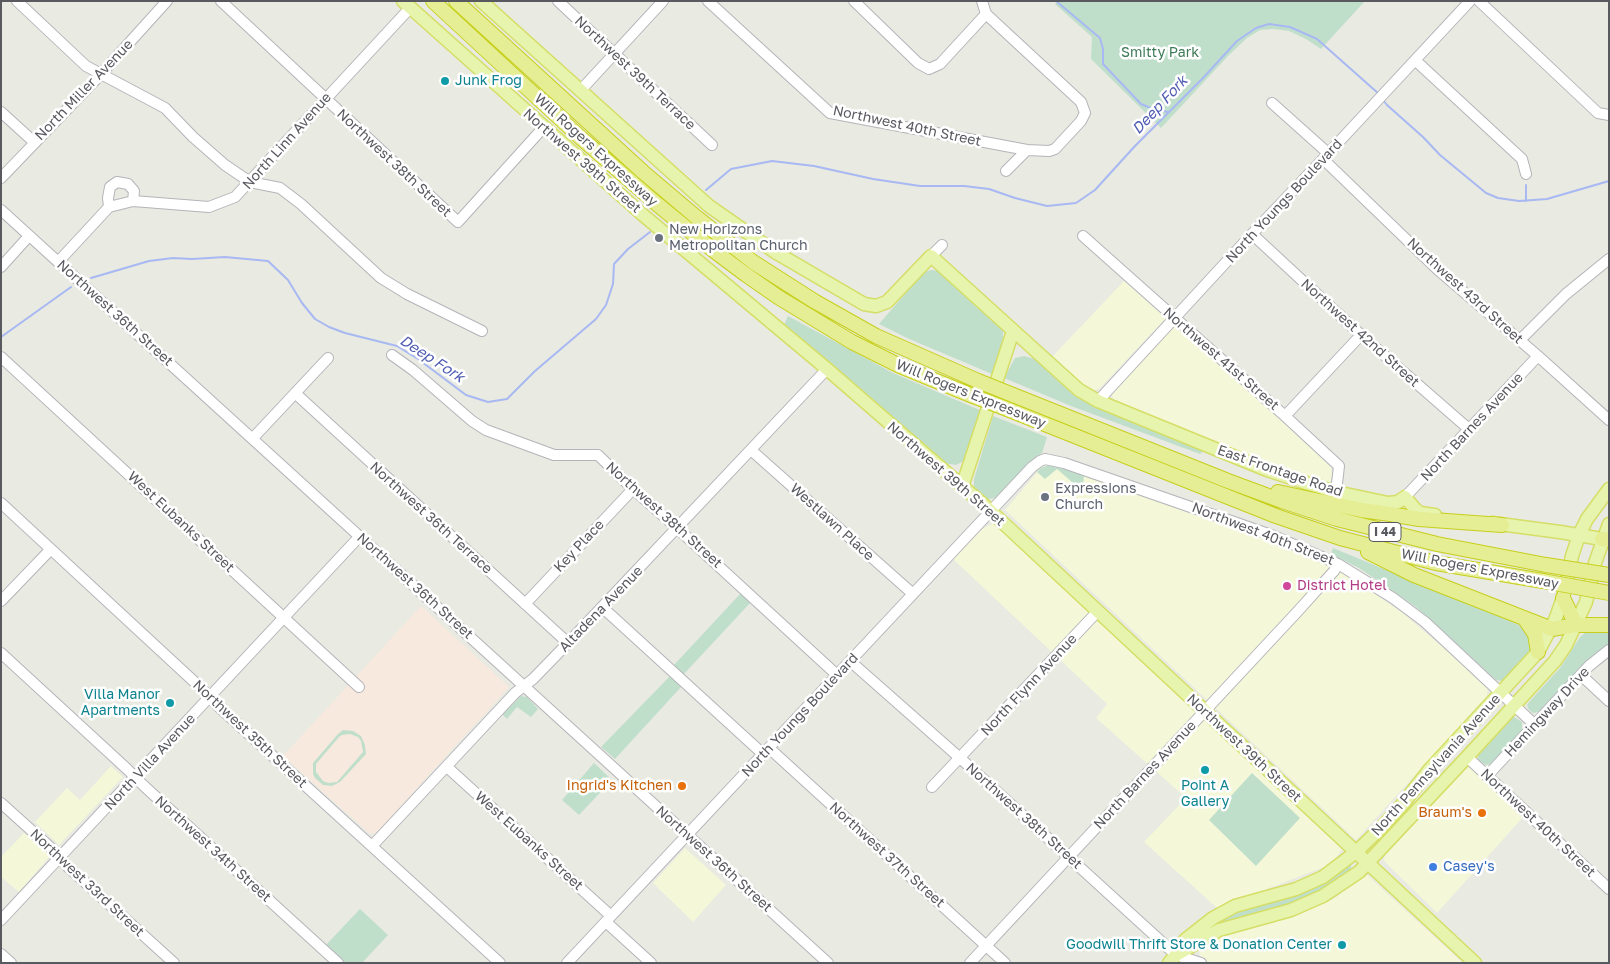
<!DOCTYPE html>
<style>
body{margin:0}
#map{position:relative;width:1610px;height:964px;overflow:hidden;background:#e9eae1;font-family:"Golos Text",sans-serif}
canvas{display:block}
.frame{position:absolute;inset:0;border:2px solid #595a60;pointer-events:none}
</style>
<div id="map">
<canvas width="1610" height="964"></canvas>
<div class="frame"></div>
</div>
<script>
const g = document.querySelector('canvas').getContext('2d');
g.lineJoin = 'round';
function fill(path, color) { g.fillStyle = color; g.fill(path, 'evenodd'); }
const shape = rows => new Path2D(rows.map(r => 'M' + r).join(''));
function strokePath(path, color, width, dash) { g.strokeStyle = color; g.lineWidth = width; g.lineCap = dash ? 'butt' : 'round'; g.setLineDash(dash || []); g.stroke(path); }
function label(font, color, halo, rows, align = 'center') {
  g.font = font + ' "Golos Text",sans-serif'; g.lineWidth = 5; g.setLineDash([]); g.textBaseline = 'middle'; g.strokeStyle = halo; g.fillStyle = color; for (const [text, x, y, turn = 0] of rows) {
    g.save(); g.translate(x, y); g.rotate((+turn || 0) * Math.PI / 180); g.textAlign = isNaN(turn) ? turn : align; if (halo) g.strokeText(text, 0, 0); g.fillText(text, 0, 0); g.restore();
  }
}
const commercial = shape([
 [1124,281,1166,318,1099,389,1090,391,1053,356],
 [1174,325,1181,327,1331,467,1332,476,1330,482,1319,484,1114,403,1112,395,1113,390],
 [1049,465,1066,469,1300,552,1348,576,1404,614,1462,664,1488,687,1487,696,1356,840,1005,510,1041,468],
 [994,523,1342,849,1332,864,1217,908,1144,842,1186,798,1096,718,1107,704,953,559,982,529],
 [111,766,123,777,59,845,35,822,67,788,80,800],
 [1466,766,1475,770,1524,816,1437,913,1384,861,1385,851],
 [24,833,50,856,19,892,1,877,1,857],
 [685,848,726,885,693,922,653,883],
 [1367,875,1463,963,1215,963,1206,961,1200,956,1199,949,1204,944,1224,933,1319,905,1335,898,1359,879]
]);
const medical = shape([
 [421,606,509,687,376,833,370,834,283,756]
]);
const green = shape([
 [1058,1,1365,1,1321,49,1306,39,1289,31,1273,29,1260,30,1247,38,1228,56,1161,128,1091,59,1092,37,1055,4],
 [932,270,939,271,1003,330,1003,339,992,374,907,338,879,324,924,272],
 [788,316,893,373,982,411,964,461,956,465,943,463,784,325],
 [1024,356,1035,359,1076,395,1093,406,1203,451,1200,454,1071,406,1004,378,1015,358],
 [993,416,1047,437,1042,453,1034,458,996,498,988,499,974,487,974,479],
 [1049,465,1055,465,1084,475,1083,488,1081,489,1073,483,1057,469,1045,479,1037,472,1041,468],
 [1333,548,1524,627,1531,635,1532,646,1529,655,1508,679,1502,681,1496,680,1416,607,1359,568,1331,554],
 [741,593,751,602,683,675,673,666],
 [1609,629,1609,646,1542,711,1533,713,1529,710,1527,705,1529,702,1560,668,1580,637,1587,631],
 [670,676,682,686,615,759,601,747],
 [521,696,527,697,538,709,531,717,517,707,507,719,502,714],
 [1514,717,1522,722,1522,733,1493,763,1486,765,1478,760,1478,750,1508,719],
 [343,730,353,731,361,736,365,745,366,754,340,782,332,786,323,785,315,778,313,774,313,763,338,734],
 [350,734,358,737,361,741,363,752,337,782,328,783,323,781,316,772,316,764,339,737,342,735],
 [594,763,612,780,579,815,562,800],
 [1252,773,1300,818,1256,866,1209,820],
 [1349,864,1351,865,1351,870,1345,874,1323,889,1288,907,1194,937,1223,917],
 [360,909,388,935,362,963,342,963,324,947]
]);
const stream = shape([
 [1056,1,1100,38,1103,49,1103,64,1141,104,1153,109,1168,112],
 [1383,100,1387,105,1423,137,1440,155,1486,193,1498,198,1519,201,1547,199,1609,181],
 [706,190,731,169,772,161,814,166,873,179,920,186,964,186,989,189,1015,198,1047,206,1076,203,1095,190,1135,146,1203,78,1237,41,1256,28,1269,24,1290,27,1317,39,1379,94],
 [1526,201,1526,185],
 [91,278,149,261,173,258,192,259,225,257,268,261,288,280,302,303,315,319,329,327,345,333,397,346,418,359,466,395,488,402,507,399,535,371,596,319,606,305,613,284,614,264,628,249,650,232],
 [1,337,71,287]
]);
const minor = shape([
 [17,1,86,66,165,108,193,137,225,165,250,182,280,188,301,204,381,278,407,294,482,331],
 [221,1,458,222,543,128],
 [558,1,712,145],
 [708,1,830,113,1027,150,1049,151,1055,149,1081,121,1085,113,1081,102,986,14,982,1],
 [854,1,918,63,929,69,940,64,986,14],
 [1479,1,1598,113,1609,115],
 [1416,61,1522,159,1526,174],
 [580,91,663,1],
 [1272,103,1329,154],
 [1,112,34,142],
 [1323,159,1437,269,1538,356,1609,420],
 [1006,171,1027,150],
 [1,178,101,74,167,1],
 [109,207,108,198,110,187,117,182,128,184,134,191,133,201],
 [1,210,828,963],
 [1252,234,1361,335,1470,430],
 [1083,236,1285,416,1339,466,1336,492],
 [931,256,942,245],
 [58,262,109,207,133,201,209,207,235,197,410,8],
 [1,267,29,236],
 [1520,340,1566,294,1609,259],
 [392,355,413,370,472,421,486,430,554,455,598,455,633,489,677,528,837,675],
 [1,357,359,687],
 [295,393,568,643],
 [1098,401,1252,234,1323,159,1470,1],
 [1285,416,1361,335],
 [253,438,328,358],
 [751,450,913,594],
 [1405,497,1538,356],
 [1,503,201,688,219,707,500,963],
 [1,601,51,549],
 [525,604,633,489],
 [602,607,763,754],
 [1,653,127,769,144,786,338,963],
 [850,661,960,758,1176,955,1201,963],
 [1581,675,1609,701],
 [769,748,1005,963],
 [1467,757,1609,889],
 [447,767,611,916],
 [1487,776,1589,666,1609,650],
 [932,787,1098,611],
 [1,803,51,848,68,867,174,963],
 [372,846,515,693,533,679,568,643,827,369],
 [1,920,360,536],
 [606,922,651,963],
 [1,954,11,963],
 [567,963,1032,467,1040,461,1045,459,1064,463,1274,536,1338,564,1393,598,1425,622,1535,725],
 [970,963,1298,611,1334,571,1338,564]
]);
const major = shape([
 [403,1,643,215,827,369,985,506,1475,963],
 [481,1,709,206,775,252,864,304,876,306,887,302,931,256,1079,390,1098,401,1267,470,1303,482,1336,492,1388,503,1398,502,1405,497,1415,509,1420,513,1435,515],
 [962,487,1013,331],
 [1492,523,1560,532,1602,539],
 [1176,955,1219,930,1291,910,1323,896,1359,872,1467,757,1555,661,1566,645,1586,602,1595,563,1609,524],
 [1169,963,1176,955,1185,940,1213,918,1235,906,1296,889,1323,877,1356,852,1380,829,1401,806,1430,769,1538,652,1555,620,1563,598,1572,556,1579,535,1587,519,1609,489]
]);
const highway = shape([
 [433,1,581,138,657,204,713,250,745,274,778,297,852,342,900,366,973,396],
 [456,1,643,172,695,216,753,262,814,301,876,336,978,381],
 [1013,395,1228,481,1282,501,1337,519,1437,544,1546,565],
 [1007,409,1276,516,1340,538,1436,563,1543,581],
 [1278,492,1361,510,1390,514,1419,519,1502,525],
 [1602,539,1609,540],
 [1368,552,1414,575,1552,629,1576,625,1609,625],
 [1563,598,1576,625],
 [1525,619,1535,634,1538,652]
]);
const highwayBridge = shape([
 [978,381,1013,395],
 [973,396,1007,409],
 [1546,565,1609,575],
 [1543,581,1609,593]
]);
const markers = [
 [445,81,5,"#0f9aa8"],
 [659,238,5,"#6b7280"],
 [1045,497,5,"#6b7280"],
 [1287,586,5,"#d1479c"],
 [170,703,5,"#0f9aa8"],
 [1205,770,5,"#0f9aa8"],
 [682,786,5,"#e8710a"],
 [1482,813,5,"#e8710a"],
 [1433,867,5,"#3f7fe0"],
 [1342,945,5,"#0f9aa8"]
];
const shields = [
 [1385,532,32]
];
const shieldNames = [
 ["I 44",1385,532]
];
const parkNames = [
 ["Smitty Park",1160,53]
];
const streetNames = [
 ["Northwest 39th Terrace",635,73,43],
 ["North Miller Avenue",84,90,-46],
 ["Northwest 40th Street",907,126,12],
 ["North Linn Avenue",287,141,-48],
 ["Will Rogers Expressway",596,150,42],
 ["Northwest 39th Street",582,161,41],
 ["Northwest 38th Street",394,163,43],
 ["North Youngs Boulevard",1284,201,-47],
 ["Northwest 43rd Street",1465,291,42],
 ["Northwest 36th Street",115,313,42],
 ["Northwest 42nd Street",1360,333,42],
 ["Northwest 41st Street",1221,359,41],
 ["Will Rogers Expressway",971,394,22],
 ["North Barnes Avenue",1472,427,-47],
 ["East Frontage Road",1280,471,19],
 ["Northwest 39th Street",946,474,41],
 ["Northwest 38th Street",664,515,42],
 ["Northwest 36th Terrace",431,518,42],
 ["West Eubanks Street",181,522,43],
 ["Westlawn Place",832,522,42],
 ["Northwest 40th Street",1263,534,21],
 ["Key Place",579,546,-47],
 ["Will Rogers Expressway",1480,569,11],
 ["Northwest 36th Street",415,586,42],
 ["Altadena Avenue",601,609,-46],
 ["North Flynn Avenue",1029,685,-47],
 ["Hemingway Drive",1547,712,-47],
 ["North Youngs Boulevard",800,715,-47],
 ["Northwest 35th Street",250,734,43],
 ["Northwest 39th Street",1244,748,43],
 ["North Villa Avenue",150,762,-47],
 ["North Pennsylvania Avenue",1436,765,-48],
 ["North Barnes Avenue",1145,775,-47],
 ["Northwest 38th Street",1024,816,42],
 ["Northwest 40th Street",1538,823,43],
 ["West Eubanks Street",529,841,42],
 ["Northwest 34th Street",213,849,42],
 ["Northwest 37th Street",887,855,42],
 ["Northwest 36th Street",714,859,42],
 ["Northwest 33rd Street",87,883,43]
];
const cultureNames = [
 ["Junk Frog",455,81,"left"],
 ["Villa Manor",160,695],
 ["Apartments",160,711],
 ["Point A",1205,786,"center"],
 ["Gallery",1205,802,"center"],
 ["Goodwill Thrift Store & Donation Center",1332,945]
];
const worshipNames = [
 ["New Horizons",669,230],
 ["Metropolitan Church",669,246],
 ["Expressions",1055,489],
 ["Church",1055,505]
];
const hotelNames = [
 ["District Hotel",1297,586]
];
const foodNames = [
 ["Ingrid's Kitchen",672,786],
 ["Braum's",1472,813]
];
const shopNames = [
 ["Casey's",1443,867]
];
const waterNames = [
 ["Deep Fork",1160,105,-47],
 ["Deep Fork",432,359,33]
];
fill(commercial, '#f4f8d8');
fill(medical, '#f7e9de');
fill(green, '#c0dfcb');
strokePath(stream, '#a8b8f3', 2);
strokePath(minor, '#b4b4ba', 12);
strokePath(major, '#d5de66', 15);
strokePath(highway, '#c7cf1c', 16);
strokePath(minor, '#fff', 10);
strokePath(major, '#e6f4ad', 12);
strokePath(highway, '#e5ee94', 14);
strokePath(highwayBridge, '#c7cf1c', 16, []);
strokePath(highwayBridge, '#e5ee94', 14);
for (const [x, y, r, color] of markers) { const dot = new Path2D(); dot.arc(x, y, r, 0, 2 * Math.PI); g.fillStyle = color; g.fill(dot); strokePath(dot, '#fff', 2); }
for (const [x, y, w] of shields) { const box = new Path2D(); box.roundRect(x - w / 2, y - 9.5, w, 19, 4); g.fillStyle = '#fff'; g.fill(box); strokePath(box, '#595a60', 1); }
label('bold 12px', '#595a60', null, shieldNames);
label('14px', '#3e7b56', '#fff', parkNames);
label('14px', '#595a60', '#fff', streetNames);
label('14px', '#0d838f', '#fff', cultureNames, 'right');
label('14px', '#5b616d', '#fff', worshipNames, 'left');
label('14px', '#b23c85', '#fff', hotelNames, 'left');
label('14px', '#c56008', '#fff', foodNames, 'right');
label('14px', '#366cbe', '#fff', shopNames, 'left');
label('italic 15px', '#4f5cb2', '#fff', waterNames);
</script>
